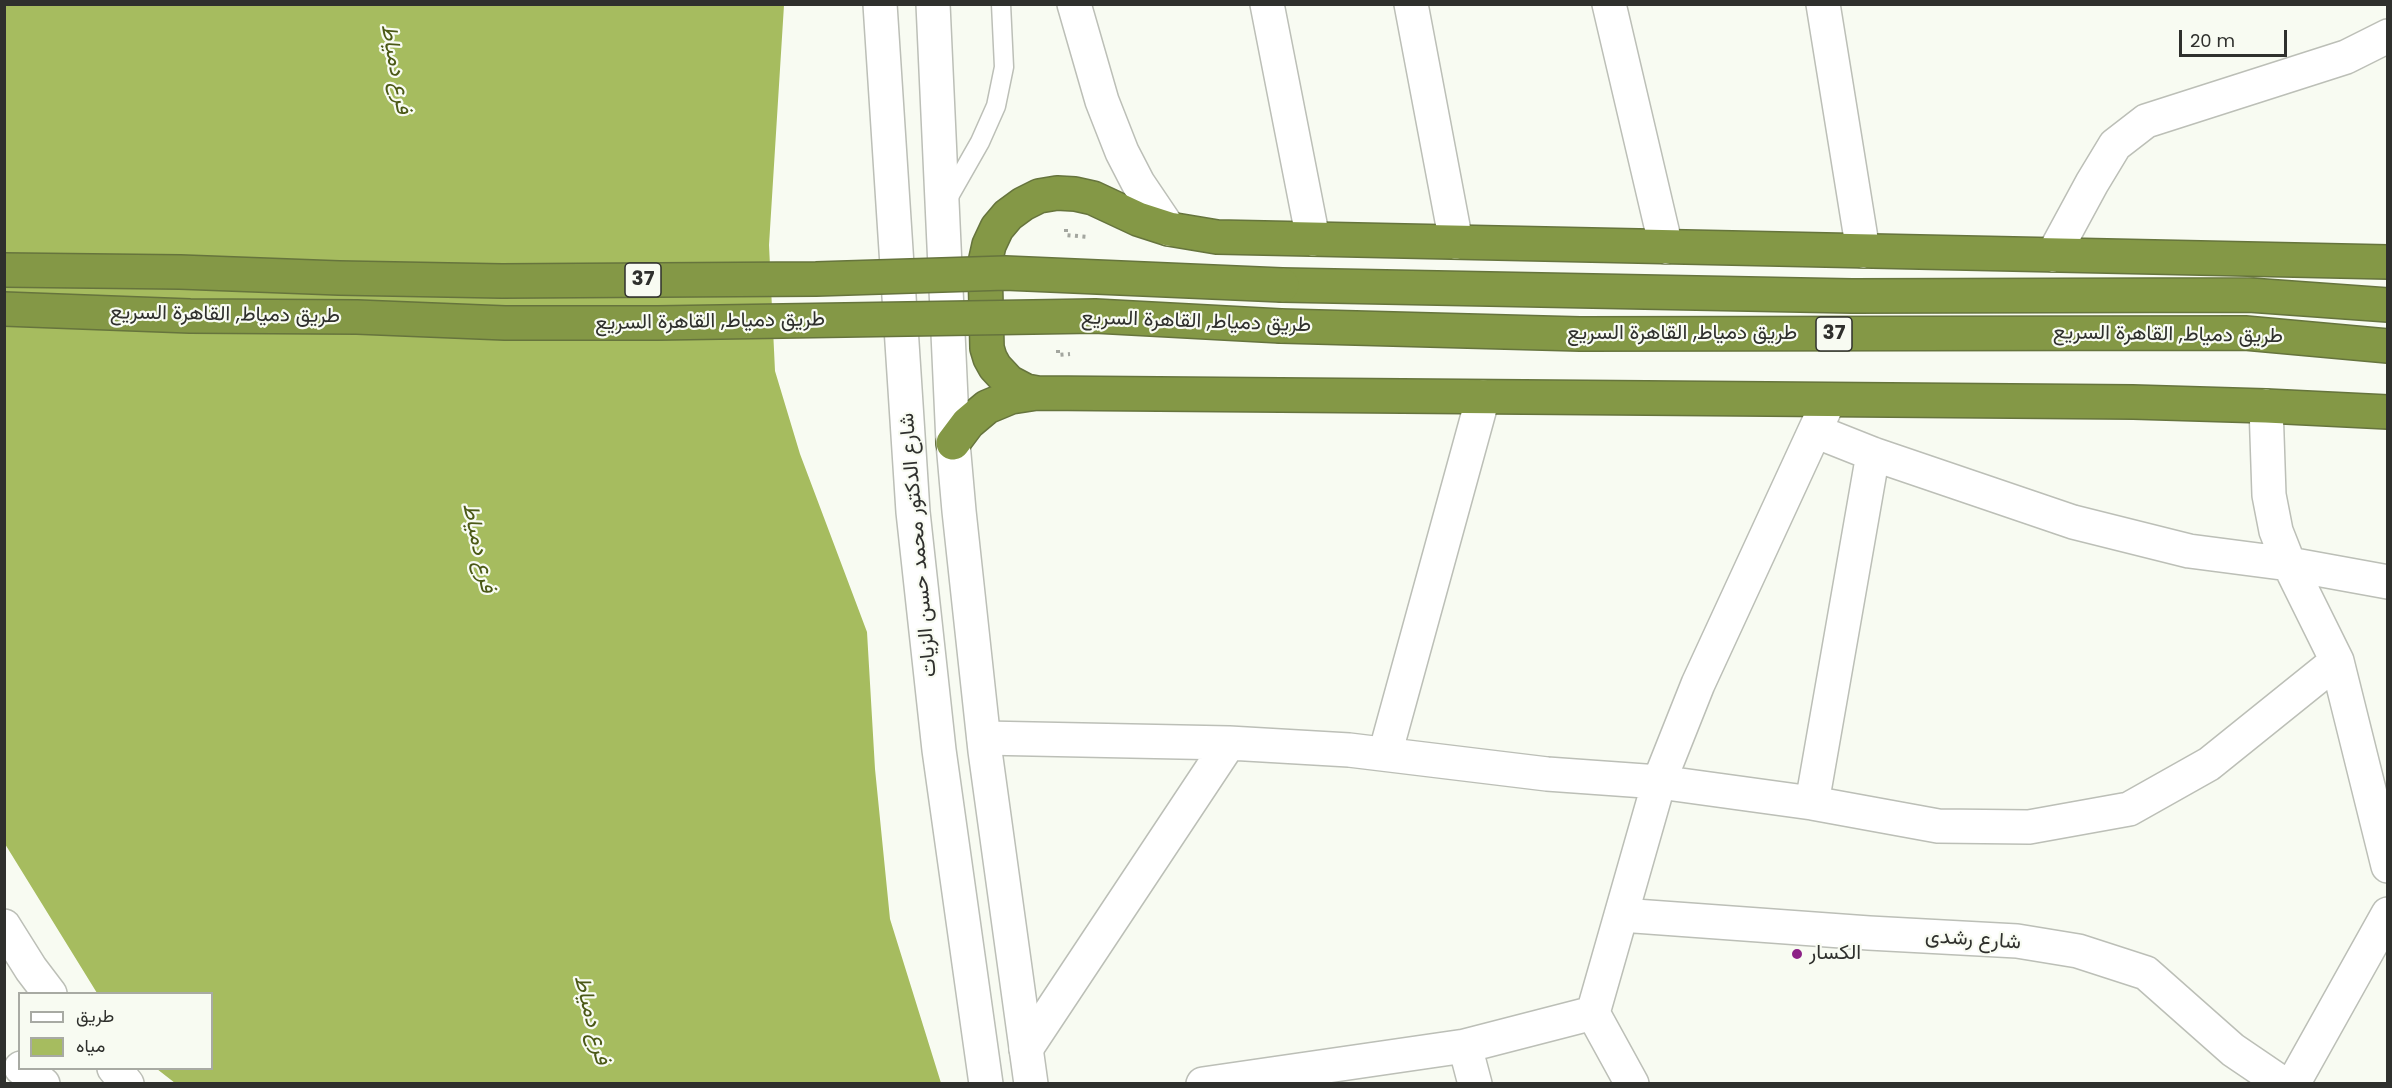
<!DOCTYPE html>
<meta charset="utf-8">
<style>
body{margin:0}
#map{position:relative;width:2392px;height:1088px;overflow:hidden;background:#f8fbf2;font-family:Poppins,Vazirmatn,sans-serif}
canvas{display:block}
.frame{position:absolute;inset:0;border:6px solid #2f302d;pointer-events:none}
.legend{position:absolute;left:18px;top:992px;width:195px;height:78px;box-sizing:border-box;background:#f8fbf2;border:2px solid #a8aaa3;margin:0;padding:8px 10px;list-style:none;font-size:18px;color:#2f302d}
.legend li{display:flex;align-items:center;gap:12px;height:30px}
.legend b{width:30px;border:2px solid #a8aaa3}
.scale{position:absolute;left:2179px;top:30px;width:108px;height:27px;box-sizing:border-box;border:3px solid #2f302d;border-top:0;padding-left:8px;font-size:18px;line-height:21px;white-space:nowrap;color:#2f302d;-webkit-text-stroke:4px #f8fbf2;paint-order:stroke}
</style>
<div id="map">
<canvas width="2392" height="1088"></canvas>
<div class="frame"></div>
<ul class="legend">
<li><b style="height:8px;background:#fff"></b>طريق</li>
<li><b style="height:16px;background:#a6bc5f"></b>مياه</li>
</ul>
<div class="scale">20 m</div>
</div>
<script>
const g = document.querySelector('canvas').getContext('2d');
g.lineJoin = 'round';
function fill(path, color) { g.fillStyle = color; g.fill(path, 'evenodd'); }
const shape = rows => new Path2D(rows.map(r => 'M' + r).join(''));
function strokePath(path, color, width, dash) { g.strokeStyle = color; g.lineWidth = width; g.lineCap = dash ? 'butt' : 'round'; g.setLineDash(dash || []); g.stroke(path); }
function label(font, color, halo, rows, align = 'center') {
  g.font = font + ' Poppins,Vazirmatn,sans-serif'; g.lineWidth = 4.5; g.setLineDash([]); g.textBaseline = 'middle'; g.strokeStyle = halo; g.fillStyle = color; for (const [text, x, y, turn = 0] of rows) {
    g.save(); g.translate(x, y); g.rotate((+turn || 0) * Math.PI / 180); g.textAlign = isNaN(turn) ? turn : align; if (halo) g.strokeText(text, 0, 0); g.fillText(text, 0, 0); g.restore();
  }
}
const water = shape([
 [5,5,784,5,769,245,775,371,800,454,867,632,875,769,890,919,941,1083,175,1083,157,1069,212,1068,212,994,97,993,5,844]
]);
const path = shape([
 [1066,229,1066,235,1088,237],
 [1058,350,1058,355,1070,354]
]);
const lane = shape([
 [947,200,980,142,996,106,1004,67,1001,4]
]);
const street = shape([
 [1074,4,1102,101,1122,152,1138,183,1169,229],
 [1267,4,1313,239],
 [1411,4,1456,242],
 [1609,4,1666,247],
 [1823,4,1863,251],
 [2053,255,2092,183,2115,145,2146,121,2346,57,2388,36],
 [2266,406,2269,495,2276,531,2289,564,2337,661,2388,866],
 [1815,431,1873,454,2073,522,2189,551,2289,564,2388,582],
 [984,738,1229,743,1349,750,1547,774,1659,782,1698,684,1829,400],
 [1385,754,1483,397],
 [1812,803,1873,454],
 [1621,915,1869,933,2017,941,2078,951,2146,973,2233,1050,2283,1084],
 [1465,1046,1475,1084],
 [1026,1049,1229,743],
 [1203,1084,1465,1046,1593,1013],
 [1632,1084,1593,1013,1659,782,1812,803,1938,826,2029,827,2129,809,2209,764,2337,661],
 [2293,1084,2388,914]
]);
const secondary = shape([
 [880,4,913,512,939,750,986,1084],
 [933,4,953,443,959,511,985,751,1031,1084],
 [4,926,31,969,50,994],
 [21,1068,43,1084],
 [114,1068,127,1084]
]);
const highway = shape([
 [1282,285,1852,296,2249,295,2388,305],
 [1281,326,1580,334,2245,333,2388,346],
 [1037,393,1026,391,1009,382,995,367,990,358,987,348,985,263,989,245,997,228,1008,215,1023,204,1039,196,1057,193,1075,194,1093,198,1138,219,1169,229,1217,237,2388,262],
 [953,443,968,423,987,407,1011,397,1037,393,2133,402,2266,406,2388,412]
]);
const highwayBridge = shape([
 [4,270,180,272,339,278,502,281,816,279,1005,273,1282,285],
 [4,309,190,316,357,317,505,323,658,323,1095,316,1281,326]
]);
const markers = [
 [1797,954,6,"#8c2186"]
];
const shields = [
 [643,280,36],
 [1834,334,36]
];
const shieldNames = [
 ["37",643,280],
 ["37",1834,334]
];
const streetNames = [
 ["طريق دمياط, القاهرة السريع",225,315,1],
 ["طريق دمياط, القاهرة السريع",710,322,-1],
 ["طريق دمياط, القاهرة السريع",1196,322,2],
 ["طريق دمياط, القاهرة السريع",1682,334],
 ["طريق دمياط, القاهرة السريع",2168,335,1],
 ["شارع الدكتور محمد حسن الزيات",919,545,-95],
 ["شارع رشدى",1973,940,4]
];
const poiNames = [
 ["الكسار",1809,954]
];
const waterNames = [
 ["فرع دمياط",395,69,80],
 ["فرع دمياط",478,548,78],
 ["فرع دمياط",591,1020,76]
];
fill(water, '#a6bc5f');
strokePath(lane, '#bcbfb7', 21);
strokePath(street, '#bcbfb7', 36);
strokePath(secondary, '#bcbfb7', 36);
strokePath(highway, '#66743d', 36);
strokePath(path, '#a3a69f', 4, [3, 4.5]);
strokePath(lane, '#fff', 18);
strokePath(street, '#fff', 33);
strokePath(secondary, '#fff', 33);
strokePath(highway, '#849846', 33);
strokePath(highwayBridge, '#66743d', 36, []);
strokePath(highwayBridge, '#849846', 33);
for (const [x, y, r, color] of markers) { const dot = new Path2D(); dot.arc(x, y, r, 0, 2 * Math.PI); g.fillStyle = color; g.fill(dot); strokePath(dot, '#f8fbf2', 2); }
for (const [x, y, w] of shields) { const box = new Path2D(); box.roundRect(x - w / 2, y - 17, w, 34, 4.5); g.fillStyle = '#f8fbf2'; g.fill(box); strokePath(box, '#2f302d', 1.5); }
label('bold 20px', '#2f302d', null, shieldNames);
label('21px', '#2f302d', '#f8fbf2', streetNames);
label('21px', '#2f302d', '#f8fbf2', poiNames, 'left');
label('italic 22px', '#4b5916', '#f8fbf2', waterNames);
</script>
